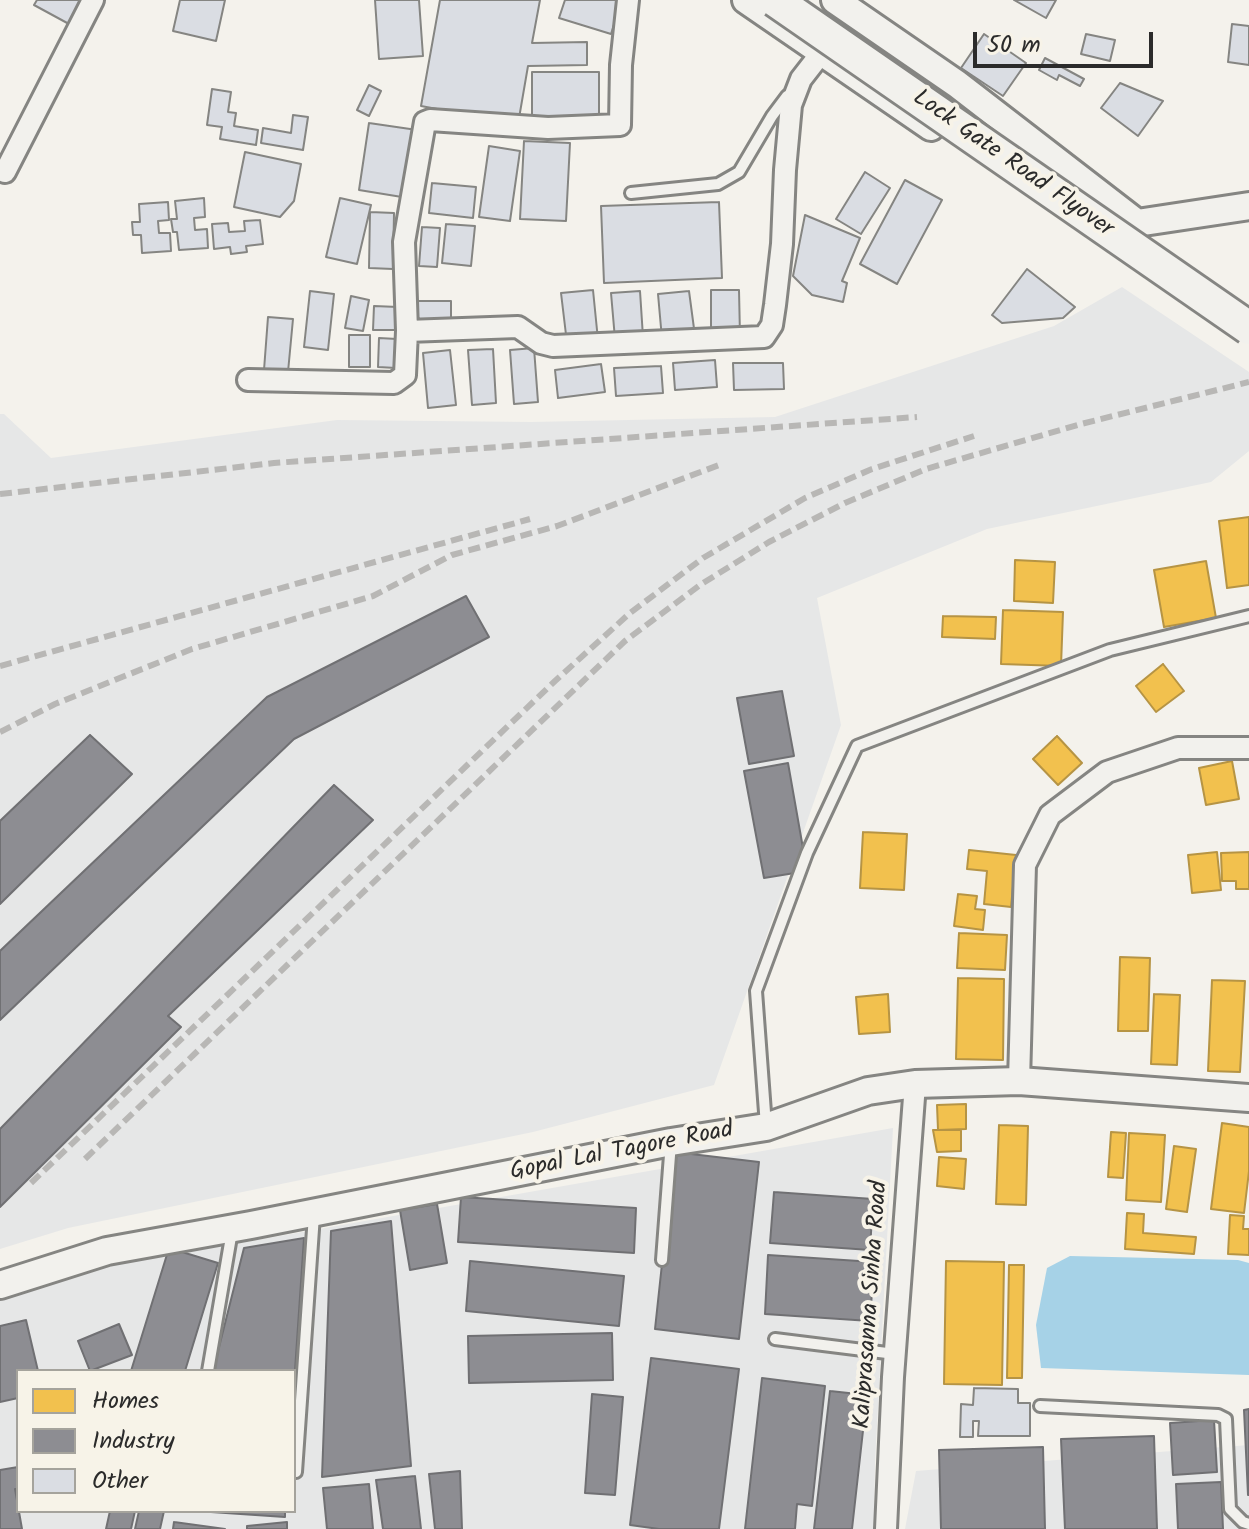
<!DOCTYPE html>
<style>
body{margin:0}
#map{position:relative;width:1249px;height:1529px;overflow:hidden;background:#f4f2ec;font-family:Kalam,sans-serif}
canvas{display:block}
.legend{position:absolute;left:16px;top:1369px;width:280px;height:144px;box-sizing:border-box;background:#f7f3e8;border:2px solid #a5a39c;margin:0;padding:10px 14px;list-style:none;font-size:24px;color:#2b2b2b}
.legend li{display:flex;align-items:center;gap:16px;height:40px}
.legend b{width:40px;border:2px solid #a5a39c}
.scale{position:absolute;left:973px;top:32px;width:180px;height:36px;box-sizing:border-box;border:4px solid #2b2b2b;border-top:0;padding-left:10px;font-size:24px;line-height:28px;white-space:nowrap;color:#2b2b2b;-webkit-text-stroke:6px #f7f3e8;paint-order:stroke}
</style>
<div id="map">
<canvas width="1249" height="1529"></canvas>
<ul class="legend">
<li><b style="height:22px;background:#f2c14e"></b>Homes</li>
<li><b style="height:22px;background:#8d8d92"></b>Industry</li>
<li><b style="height:22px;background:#dadde3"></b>Other</li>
</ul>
<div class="scale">50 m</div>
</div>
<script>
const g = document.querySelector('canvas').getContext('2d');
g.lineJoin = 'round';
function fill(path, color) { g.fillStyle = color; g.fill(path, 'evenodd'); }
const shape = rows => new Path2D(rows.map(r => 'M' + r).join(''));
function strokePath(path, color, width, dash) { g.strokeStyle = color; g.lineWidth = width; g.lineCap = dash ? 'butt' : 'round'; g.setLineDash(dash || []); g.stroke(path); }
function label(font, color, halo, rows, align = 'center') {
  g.font = font + ' Kalam,sans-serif'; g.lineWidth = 8; g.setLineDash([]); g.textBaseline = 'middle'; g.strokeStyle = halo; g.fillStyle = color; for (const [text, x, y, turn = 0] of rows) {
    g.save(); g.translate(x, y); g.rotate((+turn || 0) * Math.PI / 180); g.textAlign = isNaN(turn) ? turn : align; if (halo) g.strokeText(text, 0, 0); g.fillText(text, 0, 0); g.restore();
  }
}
const built = shape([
 [1122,287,1249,372,1249,451,1211,482,987,529,817,598,841,725,714,1085,533,1132,68,1228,0,1249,0,414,4,414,51,458,337,420,531,422,775,417,1054,326],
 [893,1128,875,1462,874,1529,0,1529,0,1301,109,1266],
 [18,1371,294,1371,294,1511,18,1511],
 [1249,1445,1249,1529,905,1529,916,1471]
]);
const water = shape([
 [1070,1256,1238,1260,1249,1263,1249,1375,1041,1368,1036,1325,1047,1268]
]);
const homes = shape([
 [1249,517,1249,585,1227,588,1219,521,1249,517],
 [1015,560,1055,562,1053,603,1014,601,1015,560],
 [1206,561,1216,618,1164,627,1154,570,1206,561],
 [1003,610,1063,612,1061,666,1001,664,1003,610],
 [943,616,996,617,995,639,942,637,943,616],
 [1163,664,1184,691,1156,712,1136,686,1163,664],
 [1057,736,1082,763,1058,785,1033,759,1057,736],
 [1232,761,1239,799,1206,805,1199,768,1232,761],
 [863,832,907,834,904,890,860,888,863,832],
 [969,850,1016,855,1011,907,984,904,987,871,967,869,969,850],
 [1217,852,1221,890,1192,893,1188,855,1217,852],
 [1249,852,1249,889,1236,889,1236,881,1222,881,1221,853,1249,852],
 [958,894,977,896,975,909,985,910,983,930,954,926,958,894],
 [959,933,1007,935,1005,970,957,968,959,933],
 [1120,957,1150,958,1148,1031,1118,1031,1120,957],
 [958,978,1004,979,1003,1060,956,1059,958,978],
 [1212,980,1245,981,1240,1072,1208,1071,1212,980],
 [888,994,890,1032,859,1034,856,997,888,994],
 [1154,994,1180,995,1177,1065,1151,1064,1154,994],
 [966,1104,966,1129,938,1130,937,1105,966,1104],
 [1222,1123,1249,1127,1249,1171,1244,1213,1211,1209,1222,1123],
 [999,1125,1028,1126,1026,1205,996,1204,999,1125],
 [933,1130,961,1130,961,1151,937,1152,933,1130],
 [1111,1132,1126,1133,1123,1178,1108,1177,1111,1132],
 [1129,1133,1165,1135,1161,1202,1126,1200,1129,1133],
 [1174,1146,1196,1149,1187,1212,1166,1209,1174,1146],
 [939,1157,966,1159,964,1189,937,1186,939,1157],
 [1127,1213,1144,1214,1143,1233,1196,1237,1194,1254,1125,1249,1127,1213],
 [1230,1215,1244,1216,1243,1229,1249,1229,1249,1255,1228,1254,1230,1215],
 [946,1261,1004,1262,1002,1385,944,1384,946,1261],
 [1009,1265,1024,1265,1022,1378,1007,1378,1009,1265]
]);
const industry = shape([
 [466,596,489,637,294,739,0,1020,0,951,267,697,466,596],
 [782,691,794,756,749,764,737,698,782,691],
 [90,735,132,774,0,904,0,821,90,735],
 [788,763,807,871,764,878,744,771,788,763],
 [334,785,373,820,168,1016,181,1027,0,1207,0,1129,334,785],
 [674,1152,759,1162,739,1339,655,1329,674,1152],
 [774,1192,873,1199,870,1250,770,1243,774,1192],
 [461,1197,636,1208,634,1253,458,1242,461,1197],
 [437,1204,447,1263,410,1270,400,1210,437,1204],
 [391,1221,411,1466,322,1477,331,1231,391,1221],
 [304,1238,294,1385,294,1371,213,1371,244,1248,304,1238],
 [169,1248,218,1263,185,1371,131,1371,169,1248],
 [768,1255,874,1262,870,1321,765,1314,768,1255],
 [470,1261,624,1276,619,1326,466,1311,470,1261],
 [26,1320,38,1371,18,1371,18,1398,0,1402,0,1326,26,1320],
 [119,1324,132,1355,90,1371,78,1341,119,1324],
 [612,1333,613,1380,469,1383,468,1336,612,1333],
 [651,1358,739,1369,719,1529,659,1529,630,1525,651,1358],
 [762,1378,825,1386,812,1506,797,1504,795,1529,745,1529,762,1378],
 [830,1391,867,1395,852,1529,814,1529,830,1391],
 [592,1394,623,1397,615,1495,585,1493,592,1394],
 [1249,1409,1249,1495,1248,1495,1244,1410,1249,1409],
 [1214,1420,1217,1472,1173,1475,1170,1423,1214,1420],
 [1154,1436,1157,1529,1065,1529,1061,1439,1154,1436],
 [1043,1447,1045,1529,941,1529,939,1450,1043,1447],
 [18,1467,18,1489,15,1489,22,1529,0,1529,0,1470,18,1467],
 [460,1471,462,1529,435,1529,429,1474,460,1471],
 [415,1476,421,1529,383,1529,376,1480,415,1476],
 [1221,1482,1223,1529,1178,1529,1176,1484,1221,1482],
 [369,1484,373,1529,327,1529,323,1488,369,1484],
 [110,1511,135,1511,131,1529,106,1529,110,1511],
 [139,1511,164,1511,160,1529,135,1529,139,1511],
 [196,1511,285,1511,285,1517,196,1511],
 [174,1522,225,1529,173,1529,174,1522],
 [287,1522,287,1529,247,1529,247,1526,287,1522]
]);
const building = shape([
 [37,0,83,0,69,24,34,5,37,0],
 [180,0,225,0,216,41,173,31,180,0],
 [375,0,419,0,423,56,379,59,375,0],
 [440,0,540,0,532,43,587,42,587,65,528,66,518,124,421,106,440,0],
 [565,0,622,0,611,34,559,18,565,0],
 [1014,0,1056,0,1046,18,1014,0],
 [1232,24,1249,26,1249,65,1228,62,1232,24],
 [984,34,1026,63,1003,96,961,68,984,34],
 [1086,34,1115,40,1110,61,1081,54,1086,34],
 [1045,58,1084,79,1080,86,1059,75,1057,80,1039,70,1045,58],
 [532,72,599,72,599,121,532,121,532,72],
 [1120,83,1163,101,1138,136,1101,108,1120,83],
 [369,85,381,91,369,116,357,110,369,85],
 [212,89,231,92,228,112,236,113,234,126,258,130,256,145,220,139,222,127,207,125,212,89],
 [293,115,308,117,303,150,261,143,263,128,291,133,293,115],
 [369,123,417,130,408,198,359,190,369,123],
 [524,141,570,143,566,221,520,219,524,141],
 [489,146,520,151,510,221,479,217,489,146],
 [245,152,301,164,294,201,280,217,234,207,245,152],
 [865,172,890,188,861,234,836,219,865,172],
 [905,180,942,200,897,284,860,264,905,180],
 [432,183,476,187,473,218,429,213,432,183],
 [204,198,205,217,194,218,195,230,207,229,208,248,179,250,177,232,173,232,171,219,177,219,175,201,204,198],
 [340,198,371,205,357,264,326,257,340,198],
 [168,202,169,220,158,221,159,233,170,233,171,251,142,253,141,235,133,235,132,222,140,222,139,204,168,202],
 [719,202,722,278,604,283,601,206,719,202],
 [370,212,394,213,393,269,369,268,370,212],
 [805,215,860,238,842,281,847,283,843,302,812,295,793,276,805,215],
 [260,220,263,244,246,246,247,252,231,254,230,247,214,249,212,224,228,223,229,232,245,231,244,221,260,220],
 [446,224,475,226,471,266,442,263,446,224],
 [422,227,440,228,437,267,419,266,422,227],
 [1027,269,1075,307,1063,318,1002,323,992,315,1027,269],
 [593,290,598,340,567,343,561,293,593,290],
 [711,290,739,290,740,336,711,336,711,290],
 [310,291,334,294,328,350,304,347,310,291],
 [640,291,643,337,615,339,611,293,640,291],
 [689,291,695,336,662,339,658,294,689,291],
 [351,296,369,300,363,331,345,328,351,296],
 [416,301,451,301,451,325,416,325,416,301],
 [374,306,398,307,397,330,373,330,374,306],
 [268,317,293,319,288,372,264,370,268,317],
 [349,335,370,335,370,367,349,367,349,335],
 [379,338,397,339,396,368,378,367,379,338],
 [534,348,538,402,514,404,510,350,534,348],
 [493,349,496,403,472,405,468,350,493,349],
 [450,350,456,405,428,408,423,353,450,350],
 [715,360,717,387,675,390,673,363,715,360],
 [733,363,783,363,784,389,734,390,733,363],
 [601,364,605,392,558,398,555,370,601,364],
 [661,366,663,393,616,396,614,368,661,366],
 [974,1388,1018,1389,1018,1403,1030,1403,1030,1436,978,1436,979,1421,973,1421,973,1437,960,1437,961,1404,973,1405,974,1388]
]);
const service = shape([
 [631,193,718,184,739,172,772,116,787,96],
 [766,1126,756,991,807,853,857,746,1110,650,1249,616],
 [662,1260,671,1142],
 [775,1339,895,1354],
 [208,1371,232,1231],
 [1040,1406,1218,1415,1226,1419,1230,1509,1243,1522,1249,1524],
 [296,1472,314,1215]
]);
const minor = shape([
 [628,0,621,65,620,125,548,128,430,120,425,122,404,242,407,331,518,327,541,343,553,346,764,337,772,325,775,305,782,244,785,170,791,105,801,79,822,52],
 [5,172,93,0],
 [248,380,394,383,405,375,407,331],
 [1019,1081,1025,865,1050,815,1107,772,1178,748,1249,748],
 [886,1529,893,1377,915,1084]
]);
const tertiary = shape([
 [746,0,931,127],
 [835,0,957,84,1137,223],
 [1093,223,1137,223,1249,206],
 [0,1285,107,1251,251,1225,671,1142,766,1127,868,1091,915,1084,1019,1081,1249,1098]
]);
const rail = shape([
 [0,494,274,463,917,417],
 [0,666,530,519],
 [0,732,55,704,192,649,373,596,452,555,557,526,719,465],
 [85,1159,625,641,700,585,769,542,845,503,926,469,1081,424,1249,382],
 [31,1183,555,681,630,613,703,558,805,498,872,469,974,436]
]);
const primaryBridge = shape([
 [775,0,1249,328]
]);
const streetNames = [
 ["Lock Gate Road Flyover",1012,165,35],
 ["Gopal Lal Tagore Road",622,1153,-11],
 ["Kaliprasanna Sinha Road",873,1305,-86]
];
fill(built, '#e6e7e7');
fill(water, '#a6d2e7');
fill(homes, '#f2c14e');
strokePath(homes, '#b69444', 2);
fill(industry, '#8d8d92');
strokePath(industry, '#707073', 2);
fill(building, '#dadde3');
strokePath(building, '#858582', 2);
strokePath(service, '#858582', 16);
strokePath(minor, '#858582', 26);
strokePath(tertiary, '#858582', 32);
strokePath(service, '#f2f1ed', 10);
strokePath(minor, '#f2f1ed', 20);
strokePath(tertiary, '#f2f1ed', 26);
strokePath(rail, '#b8b7b5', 6, [12, 6]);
strokePath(primaryBridge, '#858582', 38, []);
strokePath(primaryBridge, '#f2f1ed', 32);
label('24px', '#2b2b2b', '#f7f3e8', streetNames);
</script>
